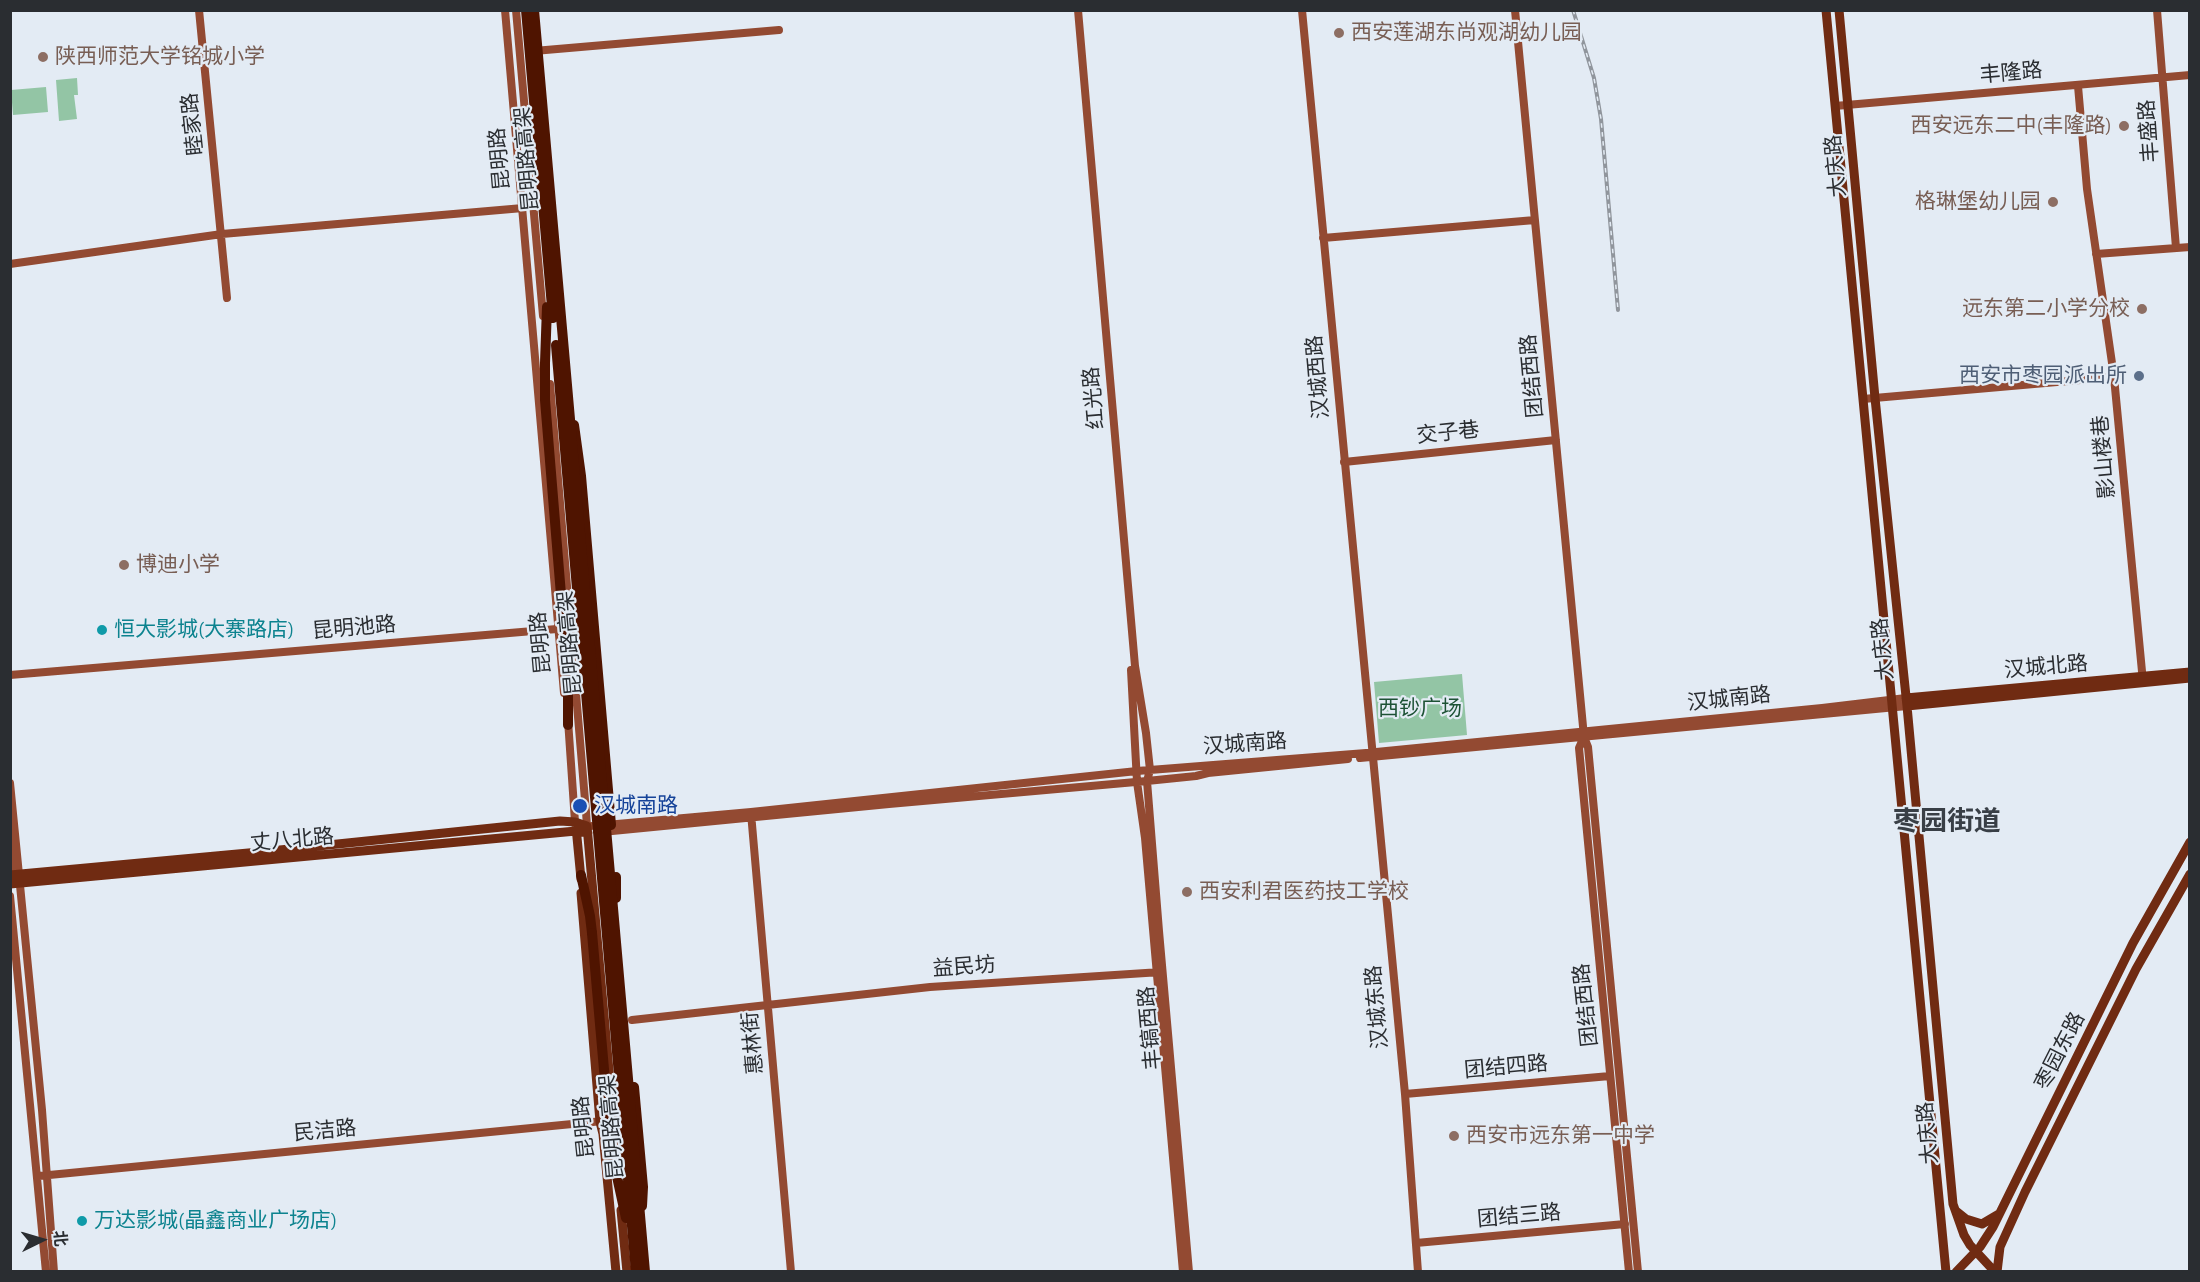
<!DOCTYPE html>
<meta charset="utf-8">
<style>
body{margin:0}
#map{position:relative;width:2200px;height:1282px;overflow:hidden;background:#e3ebf4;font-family:"Alegreya Sans","Noto Sans SC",sans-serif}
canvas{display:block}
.frame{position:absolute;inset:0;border:12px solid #2a2d31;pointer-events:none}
.north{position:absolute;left:12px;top:1210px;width:60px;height:60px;-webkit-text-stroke:4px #e3ebf4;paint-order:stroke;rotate:85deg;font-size:16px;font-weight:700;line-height:24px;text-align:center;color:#2a2d31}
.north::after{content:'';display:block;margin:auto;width:21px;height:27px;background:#2a2d31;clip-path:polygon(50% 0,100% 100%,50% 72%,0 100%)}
</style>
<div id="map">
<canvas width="2200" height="1282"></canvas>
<div class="frame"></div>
<div class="north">北</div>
</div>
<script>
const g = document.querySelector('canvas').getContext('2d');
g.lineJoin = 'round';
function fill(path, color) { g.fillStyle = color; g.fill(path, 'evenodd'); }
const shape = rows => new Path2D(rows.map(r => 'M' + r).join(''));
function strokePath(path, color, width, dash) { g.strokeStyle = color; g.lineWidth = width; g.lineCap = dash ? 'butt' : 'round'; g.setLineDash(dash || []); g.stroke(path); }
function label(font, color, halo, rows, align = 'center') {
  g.font = font + ' "Alegreya Sans","Noto Sans SC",sans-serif'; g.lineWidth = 4.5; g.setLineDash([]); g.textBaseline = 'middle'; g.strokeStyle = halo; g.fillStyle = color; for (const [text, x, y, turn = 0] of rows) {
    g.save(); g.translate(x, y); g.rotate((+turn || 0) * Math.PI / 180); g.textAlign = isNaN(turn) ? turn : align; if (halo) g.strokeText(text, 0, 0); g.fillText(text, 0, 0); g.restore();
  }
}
const green = shape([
 [77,78,78,95,74,95,77,119,59,121,56,80],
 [46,87,48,112,13,115,11,90],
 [1462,674,1467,735,1379,743,1374,682]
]);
const secondary = shape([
 [199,10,227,298],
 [505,10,564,693],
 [516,10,543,316],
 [1078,10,1135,666,1146,733,1150,770,1147,781,1159,931,1189,1272],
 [1302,10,1405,1094,1418,1272],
 [1515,10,1584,737,1588,747,1638,1272],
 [2157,10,2176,248],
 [534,51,779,30],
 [2078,86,2087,189,2114,377,2143,682],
 [1835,106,2190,75],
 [1323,238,1535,220],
 [2096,254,2190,247],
 [10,264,222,234,523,208],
 [550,384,586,812,587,826,591,826],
 [1863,399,2114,377],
 [1344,462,1556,440],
 [1131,670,1137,782,1145,838,1183,1272],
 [10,675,557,629],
 [568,720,575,822],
 [1584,737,1579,748,1629,1272],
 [1360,758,1907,706],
 [10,783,42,1110,54,1272],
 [751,813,791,1272],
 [606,825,751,812,1137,771,1366,753,1822,708,1906,698],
 [602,832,889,804,1147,781,1196,776,1208,773,1348,759],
 [10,843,14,874,11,880],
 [10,896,46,1272],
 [632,1020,930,987,1161,972],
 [1405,1094,1610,1076],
 [39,1176,603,1121],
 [1416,1243,1625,1224]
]);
const primary = shape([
 [1826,10,1946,1272],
 [1839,10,1875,398,1907,706,1953,1204,1964,1235,1970,1245,1995,1272],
 [1906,698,2190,672],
 [1907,706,2190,678],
 [576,827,581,879],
 [10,875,270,851,560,821,575,822,587,826,617,1160],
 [10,884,576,831,588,833],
 [581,893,600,1122,603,1134,616,1272],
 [621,1210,627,1272],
 [1956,1211,1966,1219,1982,1224,1999,1214],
 [1956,1272,1980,1247,1993,1227,2133,943,2190,842],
 [1997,1272,2000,1247,2025,1192,2136,969,2190,874]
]);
const highway = shape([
 [574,425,581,476,611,825],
 [563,619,568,668,568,725],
 [581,875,590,916,592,933],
 [616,898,616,877],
 [634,1087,643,1187,642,1206]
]);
const rail = shape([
 [1573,10,1594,78,1601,119,1618,310]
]);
const highwayBridge = shape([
 [526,10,553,318],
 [534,10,645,1272],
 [547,307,545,363,545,400,563,619],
 [556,345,636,1272],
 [592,933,611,1149,626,1218]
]);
const markers = [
 [1339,33,6,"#8d6e63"],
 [43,57,6,"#8d6e63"],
 [2124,126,6,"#8d6e63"],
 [2053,202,6,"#8d6e63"],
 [2142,309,6,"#8d6e63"],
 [2139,376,6,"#5c6f8a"],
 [124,565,6,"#8d6e63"],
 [102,630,6,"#0f9aa8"],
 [580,806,8,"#1a4fb4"],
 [1187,892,6,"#8d6e63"],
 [1454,1136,6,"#8d6e63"],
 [82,1221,6,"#0f9aa8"]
];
const educationNames = [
 ["西安莲湖东尚观湖幼儿园",1351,33],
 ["陕西师范大学铭城小学",55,57],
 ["西安远东二中(丰隆路)",2112,126,"right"],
 ["格琳堡幼儿园",2041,202,"right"],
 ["远东第二小学分校",2130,309,"right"],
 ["博迪小学",136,565],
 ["西安利君医药技工学校",1199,892],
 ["西安市远东第一中学",1466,1136]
];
const streetNames = [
 ["丰隆路",2011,73,-5],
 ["睦家路",193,124,-96],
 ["丰盛路",2149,131,-94],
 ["昆明路",500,159,-95],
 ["昆明路高架",527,159,-95],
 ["大庆路",1836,166,-95],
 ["团结西路",1532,376,-95],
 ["汉城西路",1318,377,-95],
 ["红光路",1094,398,-95],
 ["交子巷",1448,433,-6],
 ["影山楼巷",2104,457,-95],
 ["昆明池路",354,628,-5],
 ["昆明路",541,643,-95],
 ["昆明路高架",570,643,-95],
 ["大庆路",1883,649,-96],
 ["汉城北路",2046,667,-5],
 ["汉城南路",1729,699,-6],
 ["汉城南路",1245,744,-4],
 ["丈八北路",292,840,-5],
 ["益民坊",964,967,-4],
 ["团结西路",1586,1005,-96],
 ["汉城东路",1377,1007,-95],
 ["丰镐西路",1150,1028,-95],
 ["惠林街",753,1043,-95],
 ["枣园东路",2060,1051,-63],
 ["团结四路",1506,1067,-5],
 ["昆明路",584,1127,-96],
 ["昆明路高架",612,1127,-95],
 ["民洁路",325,1131,-5],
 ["大庆路",1928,1133,-95],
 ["团结三路",1519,1216,-5]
];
const serviceNames = [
 ["西安市枣园派出所",2127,376]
];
const cultureNames = [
 ["恒大影城(大寨路店)",114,630],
 ["万达影城(晶鑫商业广场店)",94,1221]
];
const parkNames = [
 ["西钞广场",1420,709]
];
const transitNames = [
 ["汉城南路",594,806]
];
const districtNames = [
 ["枣园街道",1947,822]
];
fill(green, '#93c5a5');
strokePath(secondary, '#934a32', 8);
strokePath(primary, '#702b12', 9);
strokePath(highway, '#4f1400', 10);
strokePath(rail, '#90959c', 4);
strokePath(rail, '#e3ebf4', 1.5, [4.5]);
strokePath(highwayBridge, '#4f1400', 10);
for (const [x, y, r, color] of markers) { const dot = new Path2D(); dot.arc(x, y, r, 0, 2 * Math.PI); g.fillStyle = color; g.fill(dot); strokePath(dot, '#e3ebf4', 2); }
label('21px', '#785e54', '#e3ebf4', educationNames, 'left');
label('21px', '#2a2d31', '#e3ebf4', streetNames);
label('21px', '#4e5e75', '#e3ebf4', serviceNames, 'right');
label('21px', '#0d838f', '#e3ebf4', cultureNames, 'left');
label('21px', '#1d5235', '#e3ebf4', parkNames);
label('21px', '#164399', '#e3ebf4', transitNames, 'left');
label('bold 27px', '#393f46', '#e3ebf4', districtNames);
</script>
